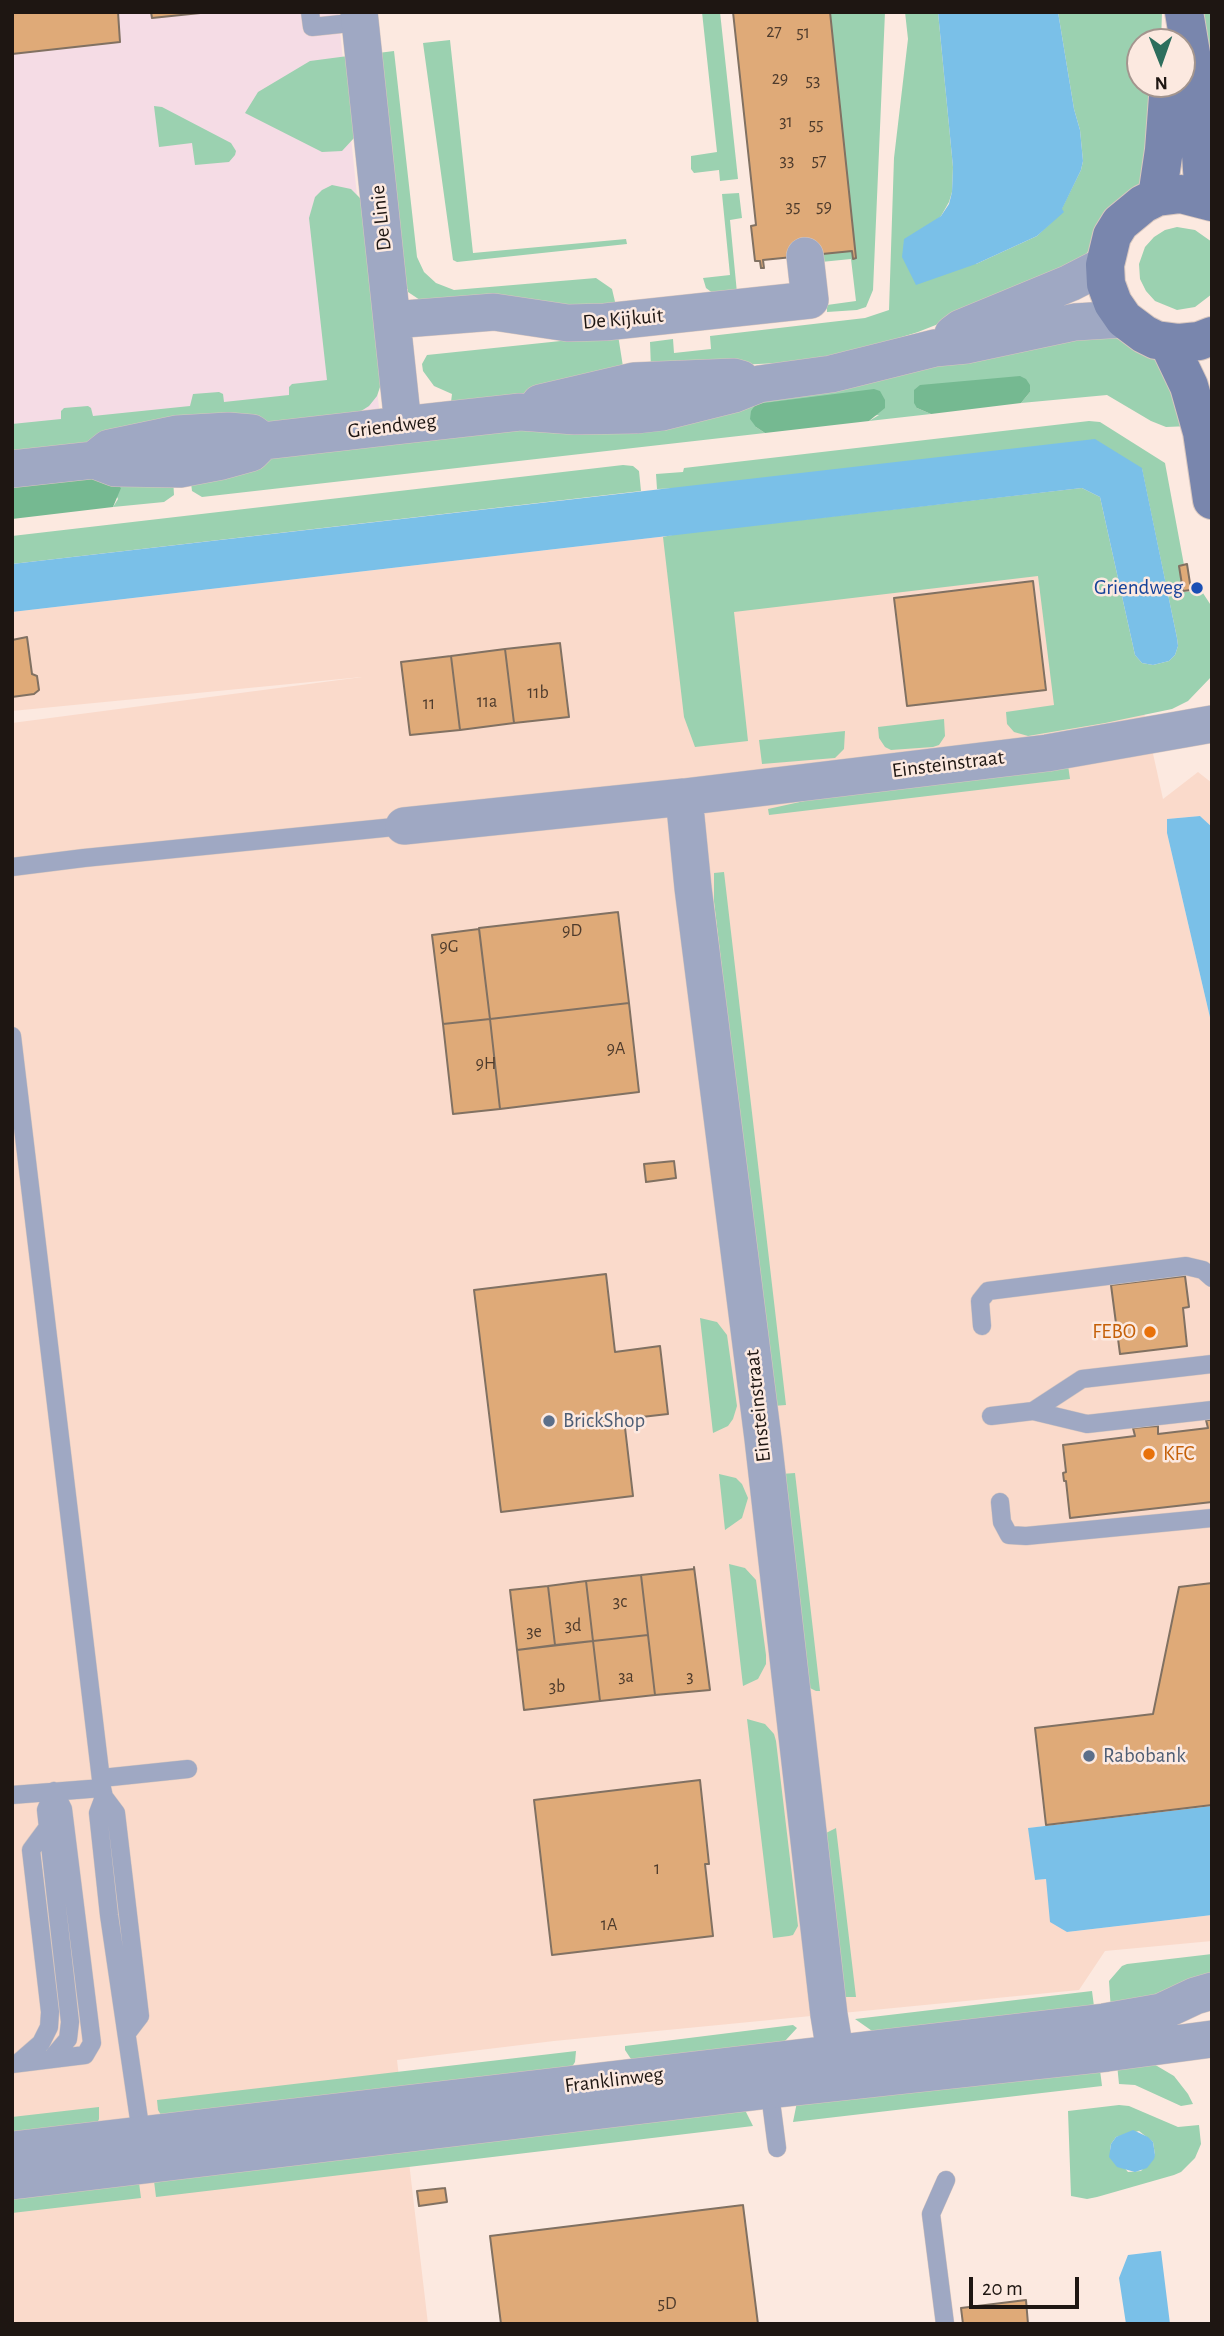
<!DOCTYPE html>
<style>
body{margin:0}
#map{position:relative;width:1224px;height:2336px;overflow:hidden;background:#fce9e0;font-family:"Alegreya Sans",sans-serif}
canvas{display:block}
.frame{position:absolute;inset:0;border:14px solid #1e1612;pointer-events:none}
.north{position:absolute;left:1126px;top:28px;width:70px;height:70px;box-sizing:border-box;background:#fce9e0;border:2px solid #a3958e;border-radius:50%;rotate:179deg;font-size:19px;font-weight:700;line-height:28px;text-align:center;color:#1e1612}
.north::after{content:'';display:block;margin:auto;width:24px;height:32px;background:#2d6e5d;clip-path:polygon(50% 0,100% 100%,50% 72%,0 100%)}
.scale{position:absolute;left:969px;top:2277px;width:110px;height:32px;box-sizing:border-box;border:4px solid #1e1612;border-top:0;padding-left:9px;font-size:21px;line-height:24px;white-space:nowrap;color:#1e1612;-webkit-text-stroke:5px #fce9e0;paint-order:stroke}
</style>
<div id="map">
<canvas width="1224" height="2336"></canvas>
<div class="frame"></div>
<div class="north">N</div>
<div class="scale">20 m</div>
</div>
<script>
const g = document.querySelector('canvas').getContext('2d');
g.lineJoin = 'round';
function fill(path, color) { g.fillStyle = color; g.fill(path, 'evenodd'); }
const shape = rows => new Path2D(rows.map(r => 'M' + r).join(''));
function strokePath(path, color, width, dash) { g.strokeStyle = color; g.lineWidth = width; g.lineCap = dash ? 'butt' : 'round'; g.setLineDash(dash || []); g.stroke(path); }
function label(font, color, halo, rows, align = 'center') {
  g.font = font + ' "Alegreya Sans",sans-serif'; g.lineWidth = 5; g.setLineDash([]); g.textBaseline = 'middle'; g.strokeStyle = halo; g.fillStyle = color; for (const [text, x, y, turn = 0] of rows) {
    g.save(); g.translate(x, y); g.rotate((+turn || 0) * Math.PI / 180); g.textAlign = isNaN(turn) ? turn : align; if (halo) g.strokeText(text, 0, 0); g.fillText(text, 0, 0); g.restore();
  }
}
const commercial = shape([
 [12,12,338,12,384,456,12,479]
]);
const built = shape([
 [1082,488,1143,708,1163,799,1198,772,1212,783,1212,827,1200,816,1167,819,1167,833,1212,1026,1212,1806,1029,1828,1035,1880,1046,1879,1067,1932,1212,1915,1212,1941,1105,1951,1079,1990,554,2041,397,2060,428,2324,12,2324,12,723,362,677,12,711,12,612]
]);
const green = shape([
 [702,12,720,12,738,179,720,181,719,170,694,173,691,169,691,156,717,152],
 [830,12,885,12,873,290,866,307,857,310,827,312,827,305,856,301,851,259,821,262,821,254,855,249],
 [905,12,938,12,953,167,952,192,949,202,941,216,933,223,976,264,1037,236,1058,216,1081,170,1083,161,1080,130,1074,109,1058,12,1162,12,1161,42,1140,42,1140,84,1159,84,1145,178,1086,254,1055,278,918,332,860,350,801,362,651,369,650,342,673,339,674,353,711,349,710,336,865,318,889,310,894,158,908,39],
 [1204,12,1212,12,1212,118],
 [450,40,473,253,626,239,627,244,457,262,453,260,423,43],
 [394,51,417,257,424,272,436,283,454,290,596,278,612,289,616,306,423,302,408,292,408,289,404,289,378,53],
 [348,56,354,138,342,151,322,152,245,113,258,92,310,61],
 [154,106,162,107,231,143,236,151,235,155,229,162,195,165,192,143,159,147],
 [332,185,351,189,362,200,381,384,377,396,369,406,358,413,12,453,12,424,61,419,61,411,64,408,88,406,91,408,93,416,190,406,193,394,219,392,223,394,224,402,289,395,289,387,292,384,327,380,309,218,315,197,322,190],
 [739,193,742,218,730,220,737,293,714,294,706,288,703,278,730,275,722,194],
 [1177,227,1195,230,1212,242,1212,294,1195,307,1177,310,1155,301,1146,291,1140,279,1139,264,1145,247,1154,237,1165,230],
 [1081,331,1124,338,1166,366,1190,426,1166,427,1151,421,1107,395,1021,403,1030,392,917,408,931,414,869,421,879,415,756,427,765,433,202,497,192,491,190,475,263,458],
 [618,335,624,373,554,390,451,402,452,394,434,386,423,371,422,364,427,355],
 [1089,421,1100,422,1165,463,1184,565,1179,566,1184,592,1201,590,1212,607,1212,676,1188,701,1172,709,1105,723,1028,736,1014,732,1007,724,1006,712,1054,705,1038,576,734,612,748,741,695,747,684,717,663,537,677,534,1082,488,1100,497,1135,655,1142,663,1153,665,1169,661,1175,655,1178,646,1177,638,1142,469,657,489,656,474,683,472,684,468],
 [623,465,633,466,639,471,641,491,12,564,12,536],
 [108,477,173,478,174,495,164,502,113,507,118,499],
 [944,719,945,736,939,745,933,747,891,750,885,747,879,738,878,727],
 [845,731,844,749,835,758,762,764,759,740],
 [1068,765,1070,779,769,815,768,809,827,796],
 [724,872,786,1405,773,1406,714,901,714,873],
 [700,1318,717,1322,727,1335,737,1406,733,1419,728,1426,713,1433],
 [795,1473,820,1691,816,1691,808,1687,781,1474],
 [719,1474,736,1478,742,1484,748,1498,742,1518,725,1530],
 [729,1564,745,1568,756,1580,766,1655,766,1664,758,1679,743,1686],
 [747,1719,765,1724,774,1734,776,1741,798,1926,793,1935,789,1936,773,1938],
 [836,1828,856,1997,845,1997,826,1833],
 [1212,1954,1212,1973,1111,2011,1109,1981,1122,1966,1127,1964],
 [1092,1991,1095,2014,875,2033,855,2019],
 [793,2025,797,2028,785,2041,633,2062,625,2050,625,2046],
 [576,2051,575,2062,570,2070,161,2115,158,2110,157,2100],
 [1099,2062,1102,2086,793,2122,798,2097],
 [1152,2063,1174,2076,1188,2094,1193,2104,1181,2106,1135,2085,1119,2084,1117,2064],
 [742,2104,753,2126,156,2197,153,2173],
 [1119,2105,1129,2106,1178,2127,1199,2125,1201,2144,1195,2158,1181,2172,1174,2175,1097,2197,1087,2199,1071,2196,1068,2111],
 [1139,2131,1153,2142,1155,2155,1141,2171,1128,2172,1110,2150,1111,2144,1116,2137],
 [99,2107,99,2119,96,2126,12,2141,12,2117],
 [138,2175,141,2198,12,2213,12,2190]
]);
const forest = shape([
 [1020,376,1026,379,1030,385,1030,392,1021,403,931,414,917,408,914,403,914,390,920,385],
 [874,389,880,391,885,400,885,408,869,421,765,433,756,427,750,419,751,411,756,404],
 [108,477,121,488,113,507,12,519,12,487]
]);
const water = shape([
 [938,12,1058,12,1074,109,1080,130,1083,161,1081,170,1062,209,1064,212,1037,236,976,264,916,285,902,257,904,239,941,216,949,204,952,192,953,167],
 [1095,439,1142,468,1177,638,1178,646,1175,655,1169,661,1153,665,1142,663,1135,655,1100,497,1082,488,12,612,12,564],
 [1200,816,1212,827,1212,1026,1167,833,1167,819],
 [1212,1806,1212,1915,1067,1932,1050,1922,1046,1879,1035,1880,1028,1828],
 [1133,2130,1148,2137,1153,2142,1155,2155,1154,2159,1147,2168,1135,2172,1117,2167,1109,2157,1111,2144,1116,2137],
 [1161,2251,1170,2324,1126,2324,1119,2278,1128,2255]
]);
const building = shape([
 [12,12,118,12,120,42,12,54,12,12],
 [151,12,210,12,152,18,151,12],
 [733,12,830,12,856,258,853,259,852,251,763,260,764,268,761,268,760,261,755,261,751,226,756,225,733,12],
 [1187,564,1191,590,1183,591,1179,566,1187,564],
 [1033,581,1046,690,907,706,894,598,1033,581],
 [27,637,32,674,37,676,39,690,34,694,12,697,12,640,27,637],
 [560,643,569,717,514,723,505,649,560,643],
 [505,649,514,723,460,730,451,656,505,649],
 [451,656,460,730,410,735,401,662,451,656],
 [618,912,629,1003,490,1019,479,928,618,912],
 [479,929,490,1019,443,1024,432,935,479,929],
 [629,1003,639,1092,500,1109,490,1019,629,1003],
 [490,1019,500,1109,453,1114,443,1024,490,1019],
 [674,1161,676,1178,646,1182,644,1164,674,1161],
 [606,1274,615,1352,660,1346,668,1414,624,1419,633,1496,501,1512,474,1290,606,1274],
 [1185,1276,1189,1307,1183,1308,1187,1346,1120,1354,1111,1285,1185,1276],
 [1206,1420,1212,1420,1212,1502,1070,1518,1066,1481,1064,1481,1063,1473,1066,1472,1063,1445,1135,1436,1133,1428,1144,1427,1158,1426,1158,1434,1208,1428,1206,1420],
 [694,1567,710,1690,655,1695,641,1575,694,1569,694,1567],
 [641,1575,648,1635,593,1641,586,1581,641,1575],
 [586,1581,593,1641,555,1645,548,1586,586,1581],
 [1212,1583,1212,1805,1046,1825,1035,1728,1153,1714,1179,1587,1212,1583],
 [548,1586,555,1645,517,1650,510,1590,548,1586],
 [648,1635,655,1695,600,1701,593,1641,648,1635],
 [593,1641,600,1701,524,1710,517,1650,593,1641],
 [700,1780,709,1864,705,1864,713,1936,552,1955,534,1800,700,1780],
 [445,2188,447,2202,419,2206,417,2191,445,2188],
 [743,2205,758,2324,501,2324,490,2236,743,2205],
 [1026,2300,1028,2324,963,2324,961,2308,1026,2300]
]);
const service = shape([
 [310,12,312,27,360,22],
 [12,867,84,858,404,826],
 [12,1036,102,1788,12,1795],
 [982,1326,980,1301,988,1291,1186,1266,1203,1270,1212,1278],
 [1033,1411,1082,1379,1212,1364],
 [991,1416,1033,1411,1087,1424,1212,1410],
 [1000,1502,1002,1522,1009,1535,1026,1536,1212,1518],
 [102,1778,188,1769],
 [102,1788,104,1797,98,1813,109,1915,141,2133],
 [104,1797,116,1813,140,2016,127,2033],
 [51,2059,68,2039,70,2022,46,1810,54,1791],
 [18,2063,41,2043,49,2027,50,2012,31,1850,48,1827],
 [12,2064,85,2055,92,2043,63,1809,54,1791],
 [769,2086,777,2148],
 [945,2324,931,2214,946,2180]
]);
const minor = shape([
 [359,12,403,425],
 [392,320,494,312,568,323,605,322,810,300,805,256],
 [953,334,961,328,1070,283,1105,265],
 [540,403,634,381,734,377,741,379],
 [94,460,109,448,176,434,228,431,252,433,263,441],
 [12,469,94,460,115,468,180,469,222,461,251,453,263,441,403,425,520,412,575,416,636,415,662,412,734,394,759,384,831,374,935,348,967,345,1075,322,1124,319],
 [684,797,1047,753,1212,724],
 [404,826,684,797,693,888,763,1439,829,2015,840,2082],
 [12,2150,1104,2022,1161,2012,1195,1996,1212,1991],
 [12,2181,769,2090,1107,2053,1212,2039]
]);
const secondary = shape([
 [1184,12,1196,83,1204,198],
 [1157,197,1164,150,1169,84],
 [1212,202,1181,194,1157,197,1143,204,1120,223,1112,236,1105,265,1106,284,1113,303,1124,319,1144,334,1156,340,1179,343,1199,341,1212,336],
 [1168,342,1189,386,1202,432,1212,500]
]);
const markers = [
 [1197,588,7,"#1a4fb4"],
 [1150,1332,7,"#e8710a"],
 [549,1421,7,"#5c6f8a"],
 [1149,1454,7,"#e8710a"],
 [1089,1756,7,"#5c6f8a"]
];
const numberNames = [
 ["27",774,32],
 ["51",803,33],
 ["29",780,79],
 ["53",813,81],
 ["31",786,122],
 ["55",816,125],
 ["33",787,161],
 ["57",819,161],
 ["35",793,207],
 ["59",824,207],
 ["11b",538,693],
 ["11a",487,702],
 ["11",429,704],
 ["9D",572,931],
 ["9G",449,947],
 ["9A",616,1049],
 ["9H",486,1064],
 ["3c",620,1602],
 ["3d",573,1626],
 ["3e",534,1632],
 ["3a",626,1677],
 ["3",690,1677],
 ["3b",557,1687],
 ["1",657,1869],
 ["1A",609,1925],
 ["5D",667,2304]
];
const streetNames = [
 ["De Linie",381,218,-96],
 ["De Kijkuit",623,319,-5],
 ["Griendweg",392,426,-7],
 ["Einsteinstraat",948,764,-7],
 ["Einsteinstraat",758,1406,-96],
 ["Franklinweg",614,2080,-7]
];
const transitNames = [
 ["Griendweg",1183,588]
];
const foodNames = [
 ["FEBO",1136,1332],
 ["KFC",1163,1454,"left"]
];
const serviceNames = [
 ["BrickShop",563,1421],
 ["Rabobank",1103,1756]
];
fill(commercial, '#f5dce5');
fill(built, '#fadacb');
fill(green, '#9bd1b0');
fill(forest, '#75b991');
fill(water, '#7ac0e8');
fill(building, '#dfaa78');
strokePath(building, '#817162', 2);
strokePath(service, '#d8c7bf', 19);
strokePath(minor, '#d8c7bf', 38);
strokePath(secondary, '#d8c7bf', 40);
strokePath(service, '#9fa8c3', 18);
strokePath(minor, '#9fa8c3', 37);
strokePath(secondary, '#7986ad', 38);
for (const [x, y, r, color] of markers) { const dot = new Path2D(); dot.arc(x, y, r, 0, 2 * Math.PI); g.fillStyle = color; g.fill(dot); strokePath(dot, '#fce9e0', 2.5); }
label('18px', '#4e3b2c', null, numberNames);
label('21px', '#1e1612', '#fce9e0', streetNames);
label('21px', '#164399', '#fce9e0', transitNames, 'right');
label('21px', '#c56008', '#fce9e0', foodNames, 'right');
label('21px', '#4e5e75', '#fce9e0', serviceNames, 'left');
</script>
